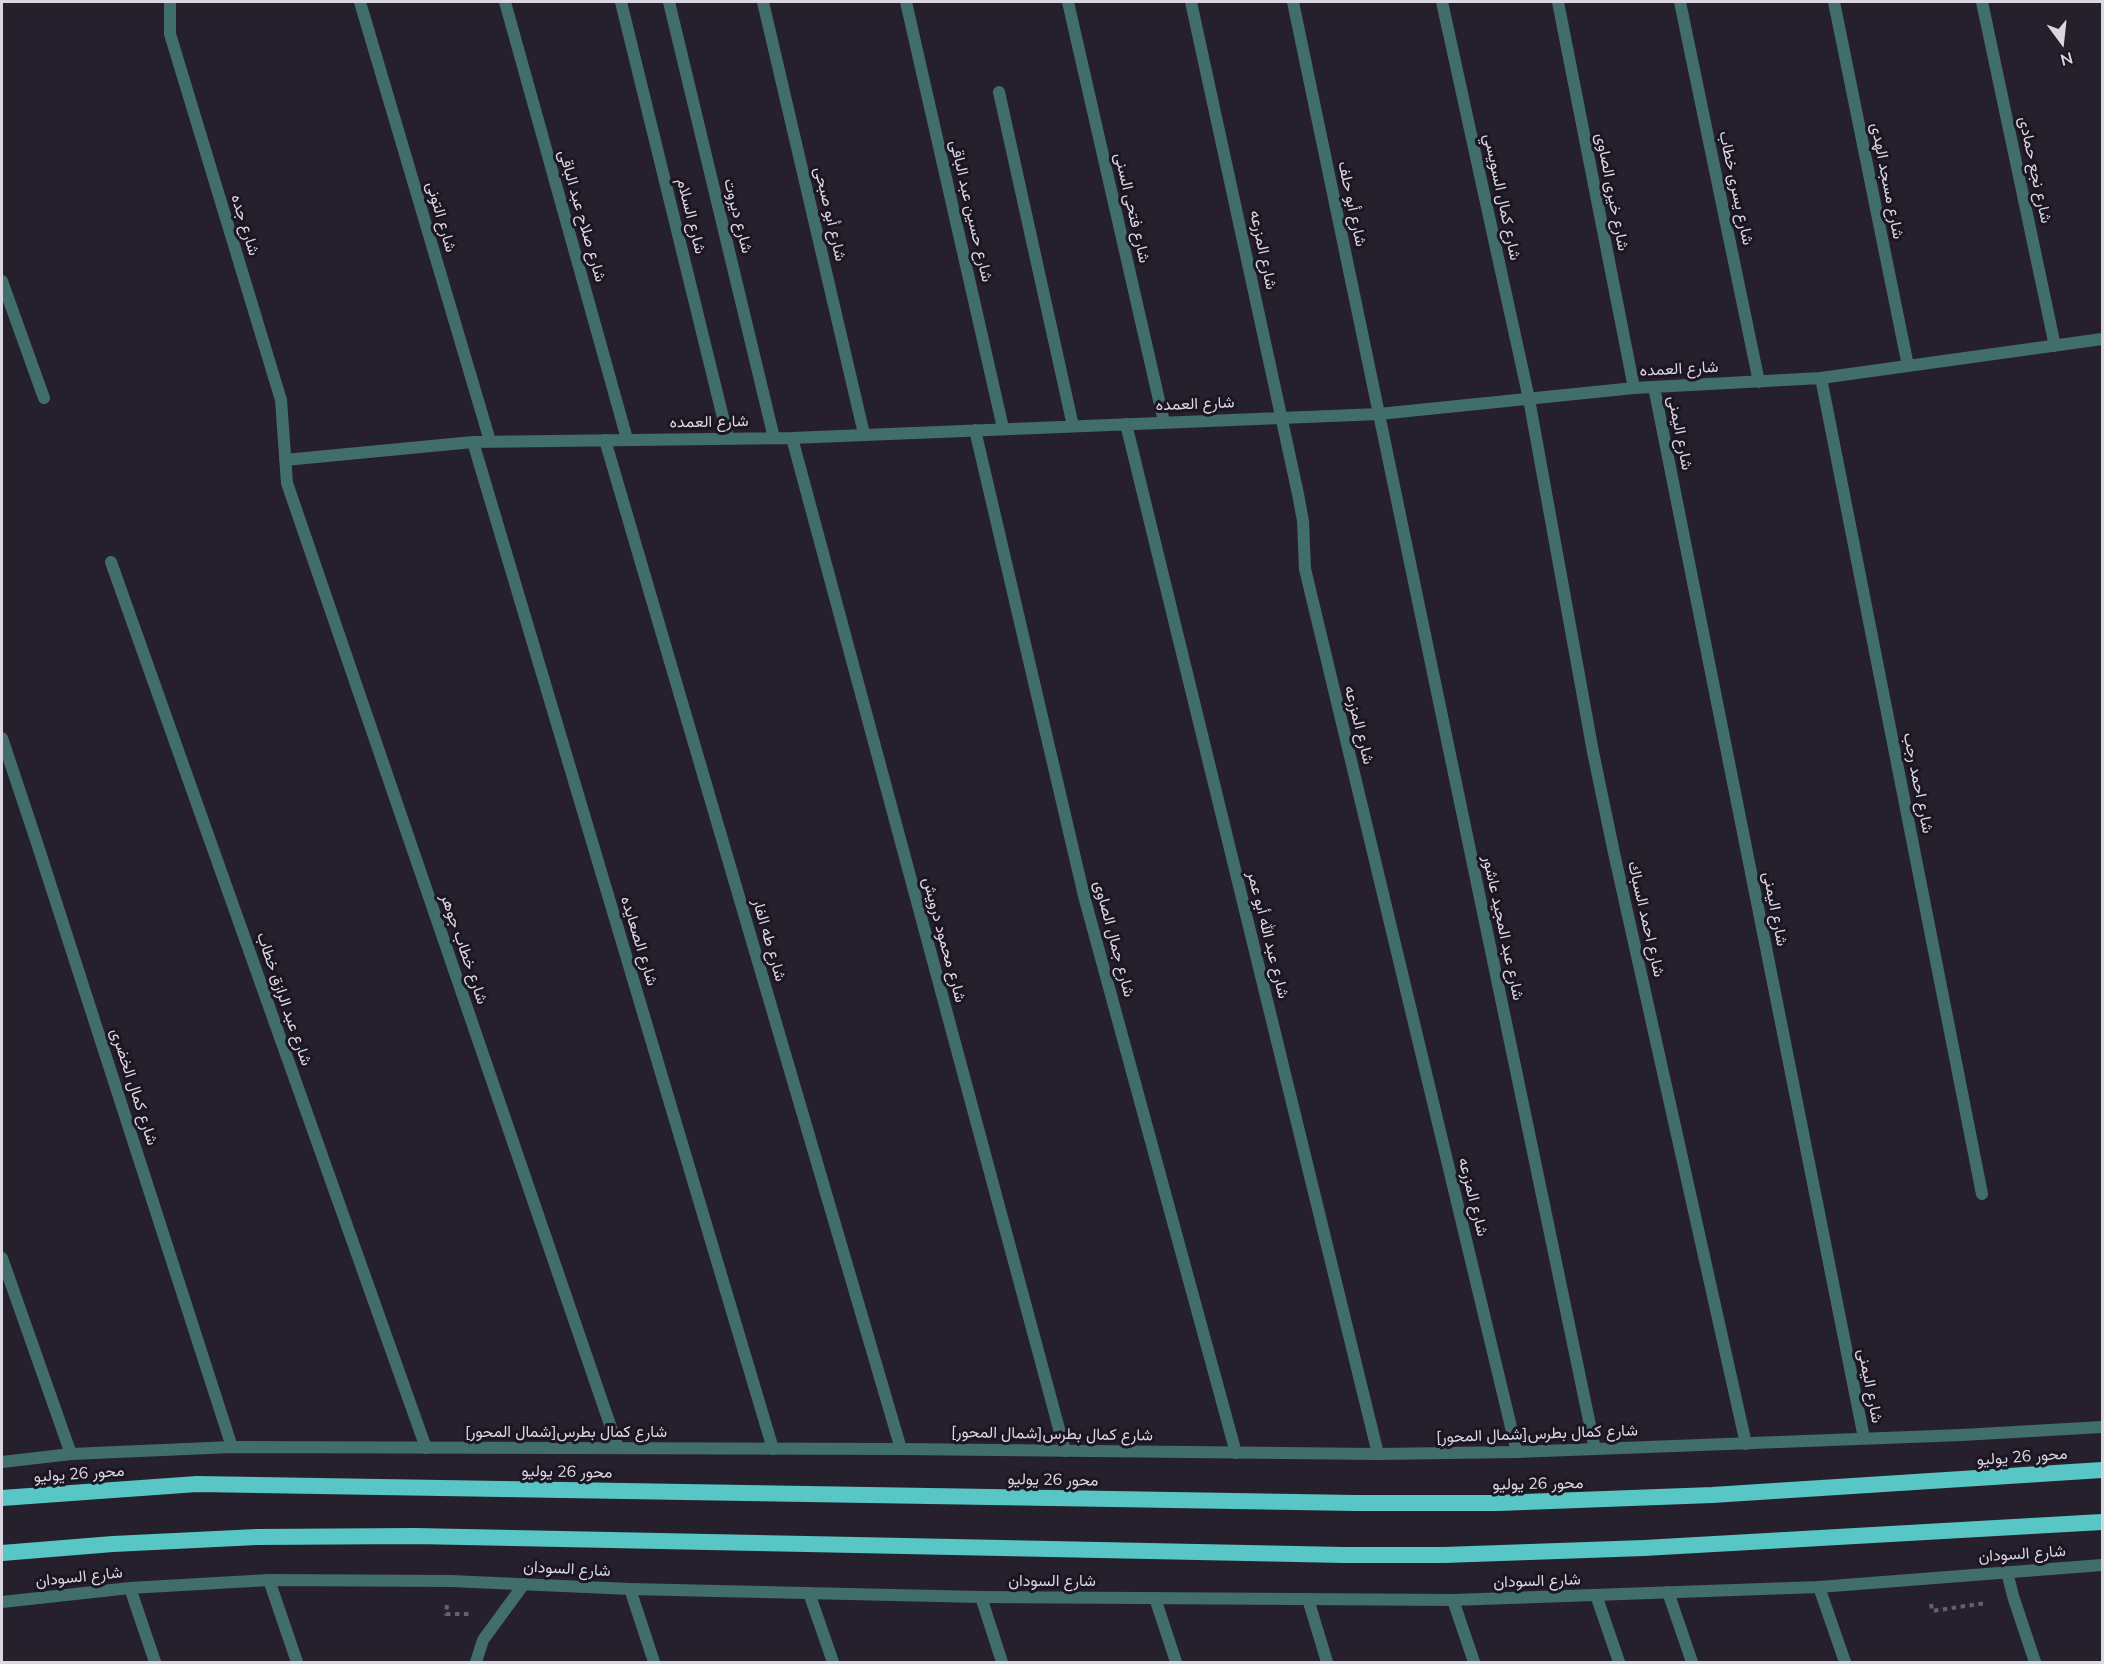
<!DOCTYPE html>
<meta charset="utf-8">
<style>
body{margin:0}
#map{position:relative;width:2104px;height:1664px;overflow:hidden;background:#26202d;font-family:Mulish,sans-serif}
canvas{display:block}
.frame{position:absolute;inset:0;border:3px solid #dbd7e0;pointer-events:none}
.north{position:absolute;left:2032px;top:12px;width:60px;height:60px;-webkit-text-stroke:4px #1c1623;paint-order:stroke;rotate:165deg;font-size:16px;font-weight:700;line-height:24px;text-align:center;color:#dbd7e0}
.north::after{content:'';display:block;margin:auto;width:21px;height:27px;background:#dbd7e0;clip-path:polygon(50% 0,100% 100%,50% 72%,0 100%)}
</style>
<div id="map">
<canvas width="2104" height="1664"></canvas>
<div class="frame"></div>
<div class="north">N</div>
</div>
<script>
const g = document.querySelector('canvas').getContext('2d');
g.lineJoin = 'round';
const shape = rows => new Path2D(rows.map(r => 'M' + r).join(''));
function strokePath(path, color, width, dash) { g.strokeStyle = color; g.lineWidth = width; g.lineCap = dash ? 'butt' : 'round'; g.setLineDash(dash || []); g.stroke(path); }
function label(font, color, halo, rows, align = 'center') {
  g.font = font + ' Mulish,Vazirmatn,sans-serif'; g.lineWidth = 6; g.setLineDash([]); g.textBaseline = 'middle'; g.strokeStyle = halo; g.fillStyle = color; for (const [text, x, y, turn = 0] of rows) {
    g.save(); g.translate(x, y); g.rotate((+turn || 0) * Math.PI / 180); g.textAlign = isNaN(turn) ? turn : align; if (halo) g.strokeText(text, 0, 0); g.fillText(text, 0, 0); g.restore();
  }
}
const path = shape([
 [1931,1604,1932,1611,1986,1603],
 [447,1605,446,1614,469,1614]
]);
const minor = shape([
 [170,2,170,34,281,400,287,483,618,1448],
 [360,2,490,441],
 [505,2,627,439],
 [621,2,728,438],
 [669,2,774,438],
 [763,2,864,434],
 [906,2,1003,428],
 [1068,2,1164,422],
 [1191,2,1298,494,1303,521,1305,569,1517,1452],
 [1293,2,1595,1449],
 [1442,2,1529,399,1593,752,1614,853,1746,1444],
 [1558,2,1634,388],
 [1680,2,1759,382],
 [1834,2,1908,366],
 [1982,2,2055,346],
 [999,92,1073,426],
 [2,281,44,398],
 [1821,378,1982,1194],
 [1654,387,1864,1438],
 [1126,424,1378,1454],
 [975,430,1084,896,1236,1453],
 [792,438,1065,1451],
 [605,440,901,1449],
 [473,442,773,1449],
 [285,460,473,442,792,438,1379,414,1634,388,1821,378,2102,339],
 [111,562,426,1448],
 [2,738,37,843,232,1447],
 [2,1258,71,1454],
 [2007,1572,2013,1596,2035,1662],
 [269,1580,297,1662],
 [1819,1587,1845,1662],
 [130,1588,155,1662],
 [630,1589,654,1662],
 [1668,1592,1692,1662],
 [809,1593,833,1662],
 [1596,1595,1619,1662],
 [981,1597,1002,1662],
 [1155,1598,1176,1662],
 [1308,1599,1327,1662],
 [1453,1600,1474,1662],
 [476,1662,483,1640,524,1584]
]);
const tertiary = shape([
 [2,1462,71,1454,232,1447,901,1449,1378,1454,1517,1452,1962,1435,2102,1427],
 [2,1602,130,1588,269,1580,451,1581,630,1589,981,1597,1453,1600,1819,1587,2102,1565]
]);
const trunk = shape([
 [2,1498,197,1484,1356,1503,1498,1503,1712,1495,2102,1470],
 [2,1553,113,1544,257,1537,415,1536,1344,1555,1444,1555,1644,1548,2102,1522]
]);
const streetNames = [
 ["شارع نجع حمادى",2035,170,78],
 ["شارع مسجد الهدى",1887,181,79],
 ["شارع يسرى خطاب",1736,188,78],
 ["شارع خيرى الصاوى",1612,192,79],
 ["شارع كمال السويسي",1502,197,78],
 ["شارع أبو حلف",1352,204,78],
 ["شارع فتحى السنى",1132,208,77],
 ["شارع حسين عبد الباقى",971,211,77],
 ["شارع أبو صبحى",830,214,77],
 ["شارع صلاح عبد الباقى",582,216,74],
 ["شارع السلام",691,216,76],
 ["شارع ديروت",738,216,76],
 ["شارع التونى",441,217,74],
 ["شارع جده",245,225,73],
 ["شارع المزرعه",1263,250,78],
 ["شارع العمده",1679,369,-3],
 ["شارع العمده",1195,404,-2],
 ["شارع العمده",709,422,-1],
 ["شارع اليمنى",1680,433,79],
 ["شارع المزرعه",1359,725,76],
 ["شارع احمد رجب",1918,783,79],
 ["شارع اليمنى",1775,909,79],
 ["شارع احمد السباك",1646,919,77],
 ["شارع عبد المجيد عاشور",1503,928,78],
 ["شارع عبد الله أبو عمر",1268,935,76],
 ["شارع جمال الصاوى",1114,939,75],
 ["شارع طه الفار",769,940,74],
 ["شارع محمود درويش",944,940,75],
 ["شارع الصعايده",639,941,73],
 ["شارع خطاب جوهر",464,949,71],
 ["شارع عبد الرازق خطاب",284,999,71],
 ["شارع كمال الخضرى",134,1087,72],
 ["شارع المزرعه",1473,1197,76],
 ["شارع اليمنى",1870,1386,79],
 ["شارع كمال بطرس[شمال المحور]",566,1432],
 ["شارع كمال بطرس[شمال المحور]",1052,1434,1],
 ["شارع كمال بطرس[شمال المحور]",1537,1434,-2],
 ["محور 26 يوليو",2022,1457,-4],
 ["محور 26 يوليو",567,1472,1],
 ["محور 26 يوليو",79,1474,-4],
 ["محور 26 يوليو",1053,1480,1],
 ["محور 26 يوليو",1538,1484,-1],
 ["شارع السودان",2022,1554,-4],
 ["شارع السودان",567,1569,3],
 ["شارع السودان",79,1577,-6],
 ["شارع السودان",1052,1581],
 ["شارع السودان",1537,1581,-2]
];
strokePath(path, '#65606c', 4, [4.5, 4.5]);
strokePath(minor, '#416d6b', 12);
strokePath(tertiary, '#416d6b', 12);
strokePath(trunk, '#58c6c4', 16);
label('16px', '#dbd7e0', '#1c1623', streetNames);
</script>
